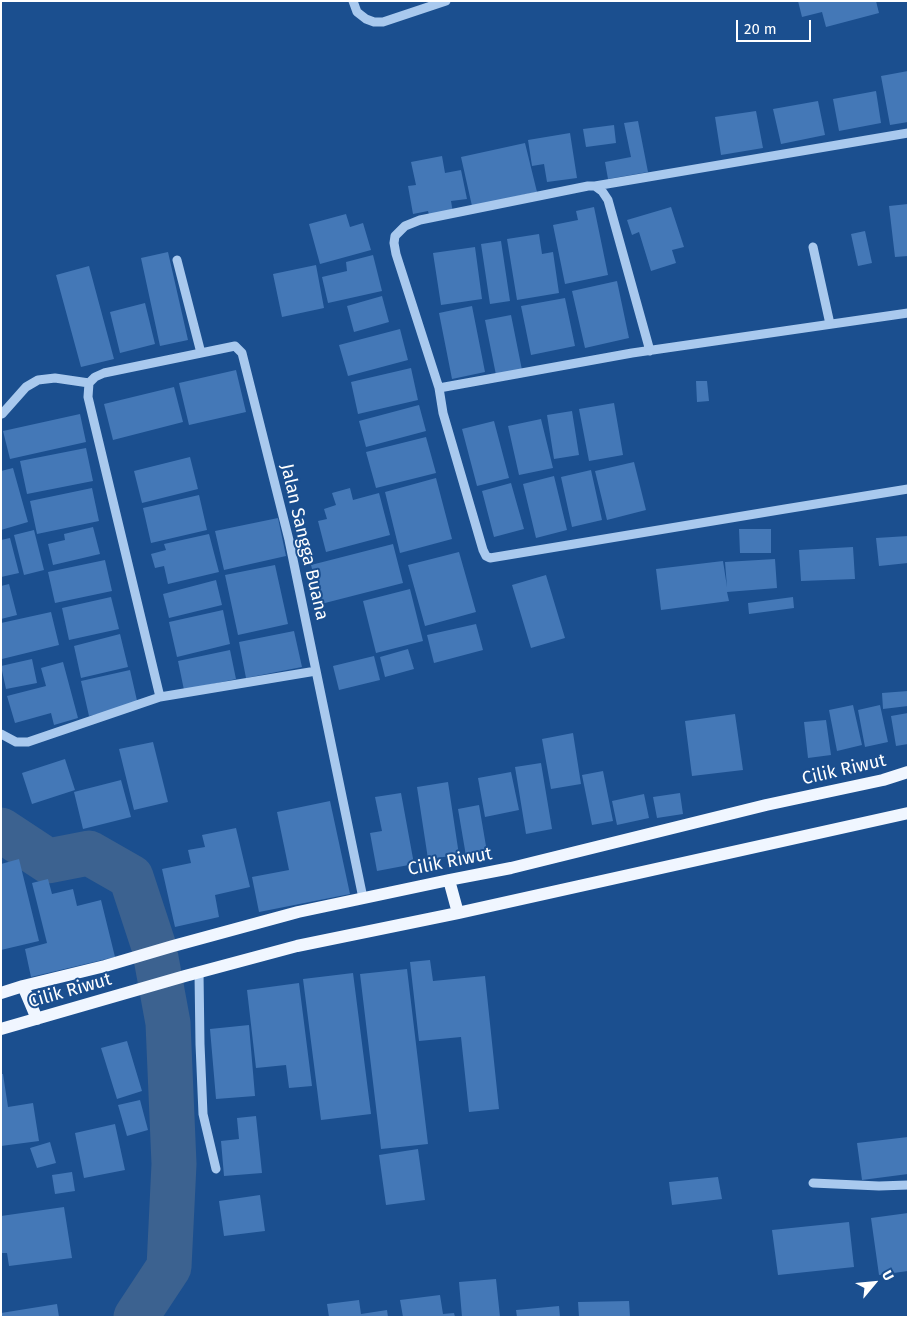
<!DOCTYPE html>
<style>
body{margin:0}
#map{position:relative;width:909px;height:1318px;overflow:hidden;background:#1b4f8f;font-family:"Fira Sans",sans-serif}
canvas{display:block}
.frame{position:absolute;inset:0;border:2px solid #fff;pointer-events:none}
.north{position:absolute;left:849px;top:1258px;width:50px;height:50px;-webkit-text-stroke:4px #1b4f8f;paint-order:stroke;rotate:62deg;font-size:14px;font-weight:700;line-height:20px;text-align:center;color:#fff}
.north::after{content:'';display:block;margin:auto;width:18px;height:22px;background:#fff;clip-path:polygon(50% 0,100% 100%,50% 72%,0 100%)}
.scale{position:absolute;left:736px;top:20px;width:75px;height:22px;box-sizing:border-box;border:2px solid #fff;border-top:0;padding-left:6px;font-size:15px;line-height:18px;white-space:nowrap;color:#fff;-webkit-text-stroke:4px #1b4f8f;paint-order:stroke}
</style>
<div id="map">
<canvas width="909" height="1318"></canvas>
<div class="frame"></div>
<div class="north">U</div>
<div class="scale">20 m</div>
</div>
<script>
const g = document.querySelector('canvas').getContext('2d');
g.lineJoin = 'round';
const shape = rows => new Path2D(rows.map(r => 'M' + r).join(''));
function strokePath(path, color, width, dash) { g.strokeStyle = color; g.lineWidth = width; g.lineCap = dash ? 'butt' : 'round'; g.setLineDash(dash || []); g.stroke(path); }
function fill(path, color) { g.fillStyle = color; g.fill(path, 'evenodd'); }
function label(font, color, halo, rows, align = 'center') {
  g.font = font + ' "Fira Sans",sans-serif'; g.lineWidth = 4; g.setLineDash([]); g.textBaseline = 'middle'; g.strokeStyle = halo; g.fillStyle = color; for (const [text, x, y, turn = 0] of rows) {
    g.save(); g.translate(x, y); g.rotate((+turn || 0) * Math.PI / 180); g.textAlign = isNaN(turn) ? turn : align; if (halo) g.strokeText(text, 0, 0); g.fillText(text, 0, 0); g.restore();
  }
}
const river = shape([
 [1,830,48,861,89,853,131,877,154,947,168,1023,174,1164,169,1267,136,1317]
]);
const building = shape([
 [798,1,876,1,879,13,826,27,822,12,802,17],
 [908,71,908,122,890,125,881,76],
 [876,91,881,123,839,131,833,99],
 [818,101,825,135,781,144,773,109],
 [756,111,763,148,721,155,715,117],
 [638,121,648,172,608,179,605,162,631,157,624,123],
 [614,125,616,143,586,147,583,129],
 [570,133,577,178,547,182,544,164,532,166,528,140],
 [525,143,537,192,472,206,461,157],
 [442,156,445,173,461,170,467,199,451,201,453,213,430,218,428,211,413,214,408,186,416,185,411,162],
 [908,204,908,256,895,257,889,206],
 [594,207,608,275,565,284,553,225,578,220,576,211],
 [671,207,684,247,672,250,676,263,651,271,639,232,632,235,627,220],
 [346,214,350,227,363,223,371,250,320,264,309,224],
 [865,231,872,263,858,266,851,234],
 [539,234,542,254,553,252,559,293,517,300,507,239],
 [501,241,510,301,490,304,481,244],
 [475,247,482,299,441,305,433,253],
 [168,252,188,340,160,346,141,258],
 [373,255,382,291,328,303,322,277,347,271,346,262],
 [316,265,324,308,282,317,273,274],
 [89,266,114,359,81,367,56,275],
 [617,281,629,338,585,348,572,291],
 [382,296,389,322,354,332,347,306],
 [565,298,575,346,531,355,521,306],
 [145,303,155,344,120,353,110,312],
 [472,306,485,372,452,379,439,313],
 [511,315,522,370,496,375,485,320],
 [400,329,408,360,348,376,339,345],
 [411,368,418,400,358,414,351,382],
 [236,370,246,412,189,425,179,383],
 [696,381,707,381,709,401,697,402],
 [174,387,183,422,113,440,104,404],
 [614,403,623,455,589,461,579,409],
 [419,405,426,431,366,447,359,421],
 [572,411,579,455,554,459,547,415],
 [80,414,86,442,10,459,3,431],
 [541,419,553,468,519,475,508,426],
 [494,421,509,478,477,486,462,429],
 [426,437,436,473,376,488,366,452],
 [86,448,93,481,27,494,20,461],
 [190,457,198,489,142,503,134,471],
 [634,462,646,510,607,520,595,471],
 [13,468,28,522,1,530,1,471],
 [591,470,602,520,572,527,561,477],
 [554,476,567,530,536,538,523,484],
 [436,478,452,539,400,553,385,492],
 [511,483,524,529,494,537,482,491],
 [92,488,99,521,37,534,30,501],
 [350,488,353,500,379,493,390,535,326,552,318,521,327,519,324,509,336,505,332,493],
 [199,495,207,530,151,543,143,508],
 [278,518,286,556,224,570,215,531],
 [93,527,100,554,53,565,48,544,65,540,64,534],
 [739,529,771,529,771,553,740,553],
 [34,530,44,570,24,575,14,535],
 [209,534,219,572,168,584,164,566,155,568,151,554,166,550,164,544],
 [908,536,908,563,879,566,876,538],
 [10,538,19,573,1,577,1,540],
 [393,544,403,583,321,604,311,565],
 [853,547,855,579,801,581,799,550],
 [459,552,476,612,425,626,408,565],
 [775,559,777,588,727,592,729,601,661,610,656,569,723,561,727,587,725,562],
 [105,560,112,591,55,603,48,572],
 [275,565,288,624,238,635,225,575],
 [546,575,565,638,531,648,512,585],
 [216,580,222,605,169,618,163,594],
 [9,584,17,615,1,619,1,586],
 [410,589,423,641,376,653,363,601],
 [111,597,119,629,69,640,62,608],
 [793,597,794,608,749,614,748,603],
 [223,610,230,644,177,657,169,622],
 [51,612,59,645,2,659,1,623],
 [476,624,483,650,434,663,427,635],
 [294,631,302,667,246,678,239,642],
 [120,634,128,667,81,678,74,646],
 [408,649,414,669,385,677,380,657],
 [230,650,236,679,184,690,178,661],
 [374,656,380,680,339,690,333,666],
 [32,659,37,683,6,689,1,666],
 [63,662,78,718,54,725,51,713,15,723,7,696,46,686,41,668],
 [130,670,138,705,89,716,81,681],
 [908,691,908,706,883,709,882,693],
 [853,705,862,745,837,751,829,710],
 [880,705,888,742,865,747,858,710],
 [908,713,908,744,896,746,891,716],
 [735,714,743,770,692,776,685,721],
 [826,720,831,755,808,758,804,722],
 [573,733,581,784,551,789,542,739],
 [153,742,168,802,134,810,119,749],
 [65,759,75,790,32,804,22,773],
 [541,763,552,829,526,834,515,767],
 [603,771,613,821,592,825,582,775],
 [511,772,519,810,485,817,478,778],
 [121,780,131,817,83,829,74,792],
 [448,782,459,855,428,859,417,787],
 [401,793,414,864,377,871,370,833,382,831,375,797],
 [680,793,683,814,657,818,653,797],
 [644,794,649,818,617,825,612,801],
 [330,801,350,894,259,912,252,877,289,870,277,812],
 [479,805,487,852,466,856,458,809],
 [236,828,250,887,215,895,219,917,175,927,162,869,191,863,188,850,205,847,202,835],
 [19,859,39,941,1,950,1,864],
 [48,879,52,894,73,889,77,906,101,900,115,957,31,977,25,949,47,943,32,883],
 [430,960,433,981,485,976,499,1109,469,1112,461,1037,419,1041,410,962],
 [407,969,428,1144,381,1149,360,974],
 [353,973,371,1114,321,1120,303,979],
 [299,983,312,1086,289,1088,286,1065,256,1068,247,990],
 [249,1025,255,1096,216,1099,210,1029],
 [127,1041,142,1091,117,1099,101,1048],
 [1,1074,3,1074,8,1107,33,1103,39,1141,1,1146],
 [140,1100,148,1130,127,1136,118,1105],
 [256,1116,262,1173,224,1176,221,1141,239,1139,237,1118],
 [115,1124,125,1170,84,1178,75,1133],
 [908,1137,908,1174,862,1180,857,1143],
 [50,1142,56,1163,37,1168,30,1148],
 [418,1149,425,1200,386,1205,379,1155],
 [72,1172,75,1191,55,1194,52,1175],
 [718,1177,722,1199,672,1205,669,1182],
 [260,1195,265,1231,224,1236,219,1201],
 [64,1207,72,1258,9,1266,7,1253,1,1253,1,1216],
 [908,1213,908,1271,879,1275,871,1218],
 [849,1222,854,1267,778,1275,772,1230],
 [496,1279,500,1317,462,1317,459,1282],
 [440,1295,443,1314,454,1313,455,1317,403,1317,400,1300],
 [359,1300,361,1314,387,1310,388,1317,329,1317,327,1304],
 [629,1301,630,1317,579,1317,578,1302],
 [57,1304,59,1317,1,1317,1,1313],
 [559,1306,560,1317,517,1317,516,1310]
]);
const minor = shape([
 [353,1,357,12,366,19,374,22,383,22,446,1],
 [595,186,908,133],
 [813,247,830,324],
 [177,260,201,353],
 [650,351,608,200,602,191,595,186,588,186,420,220,405,226,395,236,394,243,396,254,439,388,443,413,483,550,486,556,490,558,785,509,908,489],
 [89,383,95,377,104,373,235,346,242,353,289,540,363,898],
 [89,383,88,397,160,697],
 [439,388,632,353,908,313],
 [2,414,26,387,38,380,55,378,89,383],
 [1,734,16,742,28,742,160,697,316,671],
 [199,973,200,1044,203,1114,216,1169],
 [813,1183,879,1186,908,1185]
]);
const major = shape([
 [449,880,458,913],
 [23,986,37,1019],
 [1,993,23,986,105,966,173,946,298,912,449,880,511,868,766,805,883,780,908,772],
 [1,1029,185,976,297,946,458,913,908,813]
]);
const streetNames = [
 ["Jalan Sangga Buana",304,542,77],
 ["Cilik Riwut",844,770,-13],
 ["Cilik Riwut",450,862,-11],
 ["Cilik Riwut",70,991,-16]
];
strokePath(river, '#3c6290', 45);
fill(building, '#4478b7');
strokePath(minor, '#a9c9ee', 9);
strokePath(major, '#f0f6ff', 12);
label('18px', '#fff', '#1b4f8f', streetNames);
</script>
